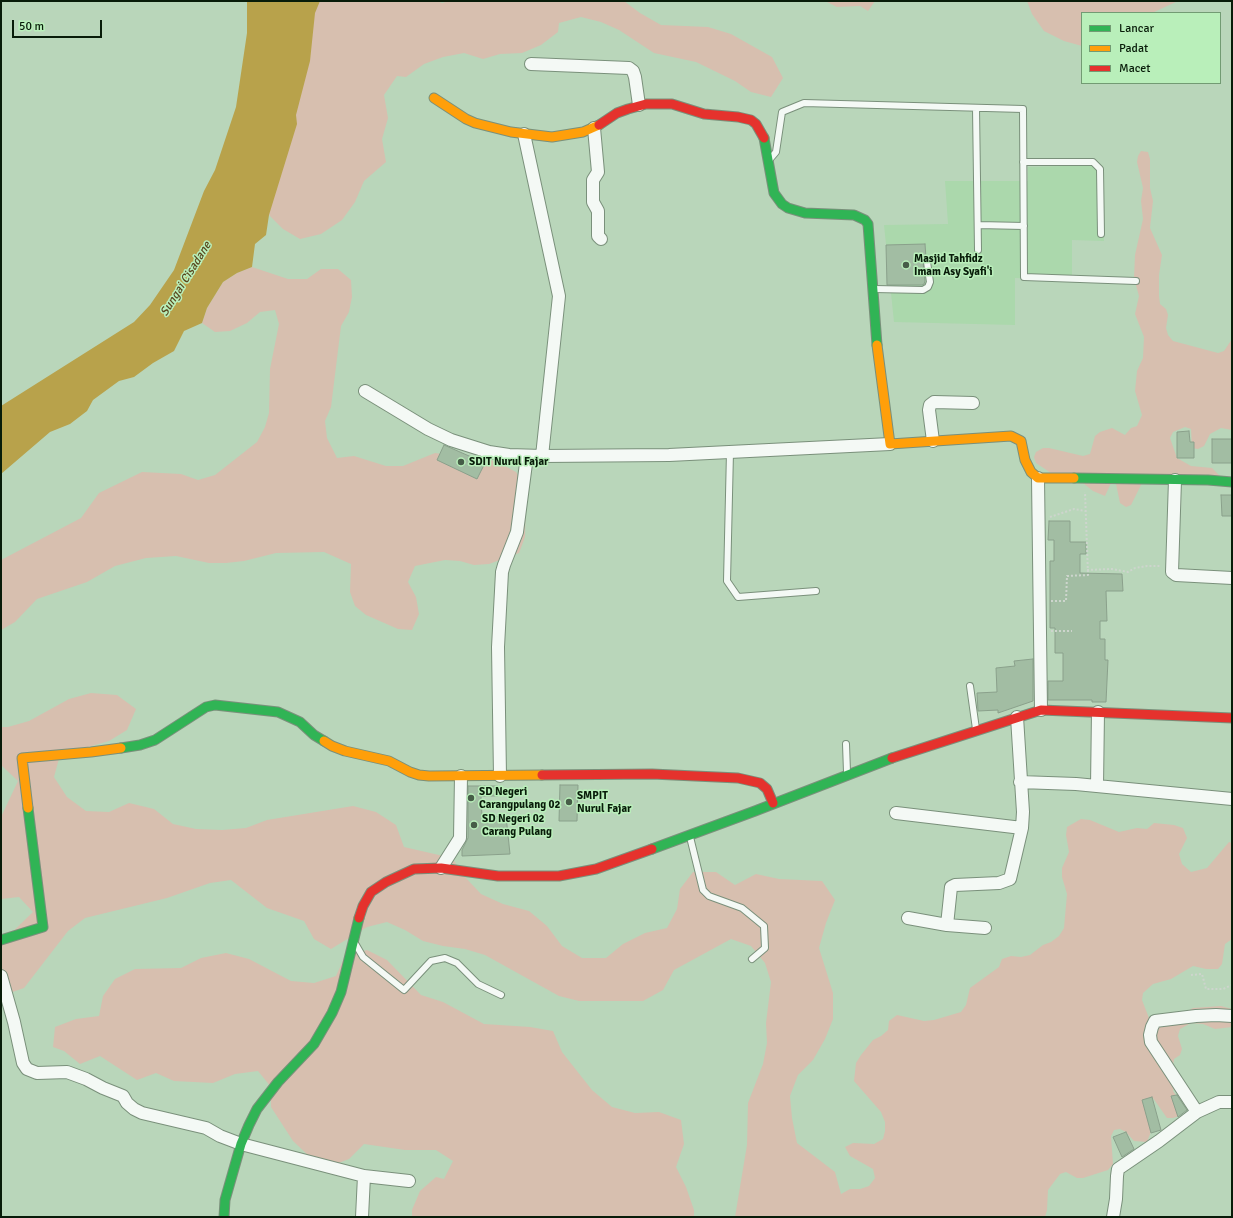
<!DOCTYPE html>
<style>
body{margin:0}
#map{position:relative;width:1233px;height:1218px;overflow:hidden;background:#b9d6ba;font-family:Signika,sans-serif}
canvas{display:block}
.frame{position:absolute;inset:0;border:2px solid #081c09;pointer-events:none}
.legend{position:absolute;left:1081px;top:12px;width:140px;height:72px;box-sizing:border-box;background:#b9efba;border:1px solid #729b73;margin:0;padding:5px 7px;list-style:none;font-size:12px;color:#081c09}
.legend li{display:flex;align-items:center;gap:8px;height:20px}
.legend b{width:20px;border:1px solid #729b73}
.scale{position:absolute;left:12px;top:20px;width:90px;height:18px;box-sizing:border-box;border:2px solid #081c09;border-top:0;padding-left:5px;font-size:12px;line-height:14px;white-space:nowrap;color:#081c09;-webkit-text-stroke:3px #b9efba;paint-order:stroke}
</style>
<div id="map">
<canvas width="1233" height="1218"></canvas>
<div class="frame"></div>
<ul class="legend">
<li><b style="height:5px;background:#30b455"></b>Lancar</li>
<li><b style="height:5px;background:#ff9f0a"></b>Padat</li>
<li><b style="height:5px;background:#e5322d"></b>Macet</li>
</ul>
<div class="scale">50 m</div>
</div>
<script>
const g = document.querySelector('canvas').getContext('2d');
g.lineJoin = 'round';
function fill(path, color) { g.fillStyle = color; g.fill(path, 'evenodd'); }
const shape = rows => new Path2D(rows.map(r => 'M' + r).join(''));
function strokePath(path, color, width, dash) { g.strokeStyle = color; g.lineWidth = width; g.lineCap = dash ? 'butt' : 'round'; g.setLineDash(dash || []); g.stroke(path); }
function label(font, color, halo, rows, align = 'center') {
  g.font = font + ' Signika,sans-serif'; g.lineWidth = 3; g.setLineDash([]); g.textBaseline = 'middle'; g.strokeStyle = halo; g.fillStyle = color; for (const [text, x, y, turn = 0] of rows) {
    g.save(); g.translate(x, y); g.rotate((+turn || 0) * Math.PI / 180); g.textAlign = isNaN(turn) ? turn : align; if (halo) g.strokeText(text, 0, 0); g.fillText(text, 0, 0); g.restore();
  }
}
const built = shape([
 [1100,165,1104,241,1072,240,1072,280,1015,278,1015,325,894,322,884,225,948,224,945,181,1028,181,1028,167]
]);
const green = shape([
 [311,1,438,1,442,3,449,1,624,1,640,13,661,25,708,27,731,34,772,57,783,78,771,97,751,92,735,81,696,62,654,53,619,30,601,22,581,17,559,23,558,32,541,45,522,53,500,54,483,59,464,53,443,57,424,64,406,77,397,76,384,95,388,118,382,139,386,162,364,181,355,202,342,220,321,234,300,239,283,229,269,215],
 [825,1,875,1,868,11,860,6,837,7],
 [1027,1,1178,1,1152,13,1082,13,1082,46,1064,41,1044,31,1032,14],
 [1141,151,1148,152,1150,159,1150,188,1153,201,1150,228,1162,255,1159,275,1159,296,1160,304,1166,309,1168,315,1166,328,1168,335,1173,341,1218,353,1224,351,1232,339,1232,430,1221,428,1210,434,1204,446,1198,449,1192,448,1191,429,1185,427,1173,432,1170,438,1177,458,1191,466,1212,468,1222,478,1143,481,1131,505,1126,507,1120,503,1115,479,1111,483,1105,496,1093,491,1078,479,1054,475,1036,463,1034,457,1036,452,1043,448,1049,448,1083,456,1090,454,1095,436,1100,432,1112,428,1125,435,1131,428,1137,426,1142,415,1135,391,1137,371,1143,358,1144,337,1135,314,1139,296,1134,278,1135,255,1143,219,1141,201,1143,188,1137,162,1138,156],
 [252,267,288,279,307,279,321,269,338,269,351,280,352,297,349,312,341,326,331,407,325,421,327,438,337,458,354,456,386,466,403,466,435,453,469,458,486,458,501,464,516,472,526,487,525,537,519,553,489,564,474,565,460,561,445,560,415,566,408,582,416,597,419,614,412,630,398,629,366,615,355,606,350,592,351,564,324,552,276,553,244,561,226,563,209,563,176,556,146,558,115,566,87,582,37,599,15,622,1,630,1,560,81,518,99,493,142,472,181,474,198,480,215,475,257,442,265,427,269,413,270,369,279,324,275,310,260,312,247,323,230,331,215,332,202,323,207,308,223,282,237,273],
 [91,693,117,695,136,709,127,730,109,741,60,755,54,777,67,797,86,811,109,812,129,803,154,809,173,824,196,829,222,830,246,828,267,820,353,806,376,812,396,825,404,847,452,858,465,877,481,894,503,904,529,911,547,926,562,946,582,958,606,958,623,944,645,933,667,928,677,909,680,889,693,872,716,872,735,885,756,874,779,879,822,881,835,900,826,923,819,948,833,993,833,1019,825,1039,813,1060,798,1075,790,1096,792,1118,797,1143,835,1172,841,1194,850,1189,860,1189,869,1186,875,1178,873,1169,850,1156,845,1147,853,1143,874,1144,883,1139,885,1131,885,1122,881,1112,854,1081,856,1063,861,1055,873,1040,881,1036,888,1030,889,1021,897,1015,924,1021,934,1020,961,1012,966,1005,970,988,999,967,1002,959,1011,956,1021,957,1030,955,1043,945,1051,942,1059,936,1064,928,1067,894,1062,877,1062,868,1069,852,1066,835,1067,827,1081,819,1090,820,1119,832,1137,828,1147,829,1154,823,1174,825,1183,828,1187,838,1179,854,1182,864,1191,872,1207,868,1229,842,1232,843,1232,939,1225,944,1222,964,1218,969,1206,969,1193,966,1171,979,1153,984,1143,993,1142,1000,1149,1018,1155,1021,1174,1019,1193,1008,1221,1006,1232,1009,1232,1027,1215,1029,1203,1024,1191,1023,1180,1029,1178,1036,1182,1049,1180,1055,1174,1059,1173,1066,1178,1078,1173,1091,1181,1103,1179,1116,1173,1118,1167,1118,1153,1098,1153,1101,1142,1100,1152,1129,1147,1142,1134,1141,1126,1132,1120,1129,1114,1130,1111,1136,1113,1164,1108,1170,1083,1178,1077,1178,1066,1172,1060,1174,1048,1190,1047,1210,1045,1217,735,1217,747,1145,748,1103,763,1064,767,1043,766,1023,771,982,765,963,751,946,731,939,674,970,663,990,643,1001,579,1001,559,996,485,955,465,949,443,946,423,941,405,930,387,922,367,927,331,949,314,939,304,921,267,908,231,880,210,883,167,898,85,918,68,931,24,988,1,996,1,943,33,912,19,897,1,899,1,817,18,781,1,765,1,727,8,727,29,721,69,699],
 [367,950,387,960,421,995,443,1002,484,1024,530,1027,553,1031,562,1052,592,1090,612,1107,635,1113,659,1112,681,1120,684,1144,676,1167,686,1187,694,1210,694,1217,412,1217,412,1210,420,1191,436,1177,444,1179,453,1161,436,1150,405,1150,364,1144,349,1159,328,1167,310,1157,293,1141,271,1107,271,1087,258,1071,235,1074,213,1083,174,1081,156,1073,137,1080,100,1056,80,1064,64,1051,53,1047,55,1027,76,1019,99,1016,103,996,115,979,135,969,181,968,201,958,226,953,249,959,291,981,314,983,336,976,345,956]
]);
const water = shape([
 [247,1,320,1,315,13,310,61,296,115,297,124,269,215,266,235,255,244,252,267,237,273,223,282,207,308,202,323,184,331,174,351,153,363,134,377,119,381,93,400,87,411,70,424,50,432,1,474,1,406,134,322,150,305,174,270,204,191,215,170,236,107,247,33]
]);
const building = shape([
 [925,244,926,258,923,262,925,281,924,284,922,285,887,285,886,245,925,244],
 [1189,431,1190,442,1194,442,1194,458,1177,458,1177,432,1189,431],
 [1212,439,1232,439,1232,463,1212,463,1212,439],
 [444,445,485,463,477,479,437,460,444,445],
 [1221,495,1232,495,1232,516,1222,516,1221,495],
 [1049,521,1070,521,1070,542,1086,542,1086,554,1080,554,1080,573,1122,574,1123,591,1106,591,1107,621,1100,621,1100,639,1105,639,1105,660,1108,660,1106,702,1092,702,1092,700,1048,700,1048,681,1063,681,1063,653,1055,653,1055,628,1050,628,1050,561,1054,561,1054,540,1048,540,1049,521],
 [1033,659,1033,701,998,713,998,710,978,711,977,693,997,692,996,668,1015,666,1014,661,1033,659],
 [560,785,578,785,577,821,559,821,560,785],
 [468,786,498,786,498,796,481,796,482,817,506,816,510,854,462,856,462,850,468,838,468,786],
 [1177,1095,1187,1110,1178,1117,1171,1096,1177,1095],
 [1152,1097,1161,1130,1151,1133,1142,1100,1152,1097],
 [1126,1132,1134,1149,1122,1157,1113,1137,1126,1132]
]);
const path = shape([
 [1050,517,1074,509,1085,511],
 [1087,570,1112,569,1128,572,1135,568,1147,566,1161,566],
 [1051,601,1066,601,1067,576,1088,575,1085,492],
 [1051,631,1072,631],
 [1191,975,1202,974,1206,989,1223,989,1232,985]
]);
const lane = shape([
 [976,108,978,250],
 [770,159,776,152,782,112,804,103,1023,109,1024,277,1136,281],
 [1023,162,1093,162,1100,169,1101,234],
 [978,225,1024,226],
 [875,289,923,290,928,287,930,282,927,262],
 [730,452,727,581,738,597,816,591],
 [970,686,976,729],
 [846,744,847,772],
 [690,837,703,890,709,896,742,908,764,926,765,948,752,959],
 [356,945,363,957,404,990,431,961,445,958,457,963,478,984,501,995]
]);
const street = shape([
 [531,64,629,68,633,71,635,77,639,105],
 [594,128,598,172,593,180,593,202,598,211,598,236,601,239],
 [524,134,559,296,542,456],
 [365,391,428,429,451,440,489,452,509,455,542,456,669,455,890,444],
 [933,441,929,410,930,405,934,402,973,403],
 [1038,478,1041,710],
 [1175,480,1172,572,1176,575,1232,578],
 [500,776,498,647,502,572,504,565,517,532,527,456],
 [1020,782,1076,784,1232,799],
 [1097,786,1098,712],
 [896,813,1022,828],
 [441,868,460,838,461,776],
 [908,918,947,925,985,928],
 [947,925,951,887,955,885,999,883,1010,879,1022,828,1023,812,1017,717],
 [1,976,14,1022,23,1063,27,1069,37,1073,67,1072,86,1079,103,1088,123,1096,127,1103,134,1109,142,1113,206,1128,220,1136,241,1144,364,1176,362,1217],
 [1197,1112,1151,1042,1150,1035,1152,1027,1155,1021,1196,1016,1216,1015,1232,1016],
 [364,1176,409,1181],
 [1113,1217,1116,1199,1117,1176,1118,1169,1159,1141,1197,1112,1219,1102,1232,1102]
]);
const fast = shape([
 [764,138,774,193,782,204,788,208,805,213,854,215,865,220,868,224,877,345],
 [1074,478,1208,480,1232,482],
 [121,748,140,745,155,740,206,707,215,705,278,712,300,722,314,735,324,741],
 [652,849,755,811,892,758],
 [1,940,43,927,28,808],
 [224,1217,225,1200,241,1144,249,1125,257,1109,278,1082,314,1044,332,1013,341,992,359,918]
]);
const slow = shape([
 [434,98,466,119,475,123,511,132,552,137,583,132,599,125],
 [877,345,890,444,1011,436,1021,441,1025,460,1031,472,1038,478,1074,478],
 [324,741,332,746,345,751,389,761,410,772,419,775,429,776,542,775],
 [28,808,22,758,91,752,121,748]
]);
const jam = shape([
 [599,125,617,113,628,109,646,104,672,104,704,114,738,117,751,120,756,124,764,138],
 [892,758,1041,710,1232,718],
 [542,775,652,774,738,778,760,783,767,789,773,803],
 [359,918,363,906,371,892,386,882,414,869,441,868,498,876,559,876,596,869,652,849]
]);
const markers = [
 [906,265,4,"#465d47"],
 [461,462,4,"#465d47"],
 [471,798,4,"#465d47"],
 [569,802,4,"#465d47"],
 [474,825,4,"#465d47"]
];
const poiNames = [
 ["Masjid Tahfidz",914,259],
 ["Imam Asy Syafi'i",914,272],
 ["SDIT Nurul Fajar",469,462],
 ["SD Negeri",479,792],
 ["Carangpulang 02",479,805],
 ["SMPIT",577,796],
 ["Nurul Fajar",577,809],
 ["SD Negeri 02",482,819],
 ["Carang Pulang",482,832]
];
const waterNames = [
 ["Sungai Cisadane",186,279,-58]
];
fill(built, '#abd8ac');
fill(green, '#d7bfaf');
fill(water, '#b8a24b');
fill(building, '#a2bda3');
strokePath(building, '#8aa08b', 1);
strokePath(lane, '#7a907b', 8);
strokePath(street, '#7a907b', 14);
strokePath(fast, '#7a907b', 11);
strokePath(slow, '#7a907b', 11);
strokePath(jam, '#7a907b', 11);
strokePath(path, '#cdd5cd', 2, [2, 2]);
strokePath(lane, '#f4f9f5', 6);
strokePath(street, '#f4f9f5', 12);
strokePath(fast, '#30b455', 9);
strokePath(slow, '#ff9f0a', 9);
strokePath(jam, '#e5322d', 9);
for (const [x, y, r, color] of markers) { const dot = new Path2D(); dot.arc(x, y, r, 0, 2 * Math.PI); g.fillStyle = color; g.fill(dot); strokePath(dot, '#b9efba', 1.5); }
label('bold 11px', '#081c09', '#b9efba', poiNames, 'left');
label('italic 12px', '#58461c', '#b9efba', waterNames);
</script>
